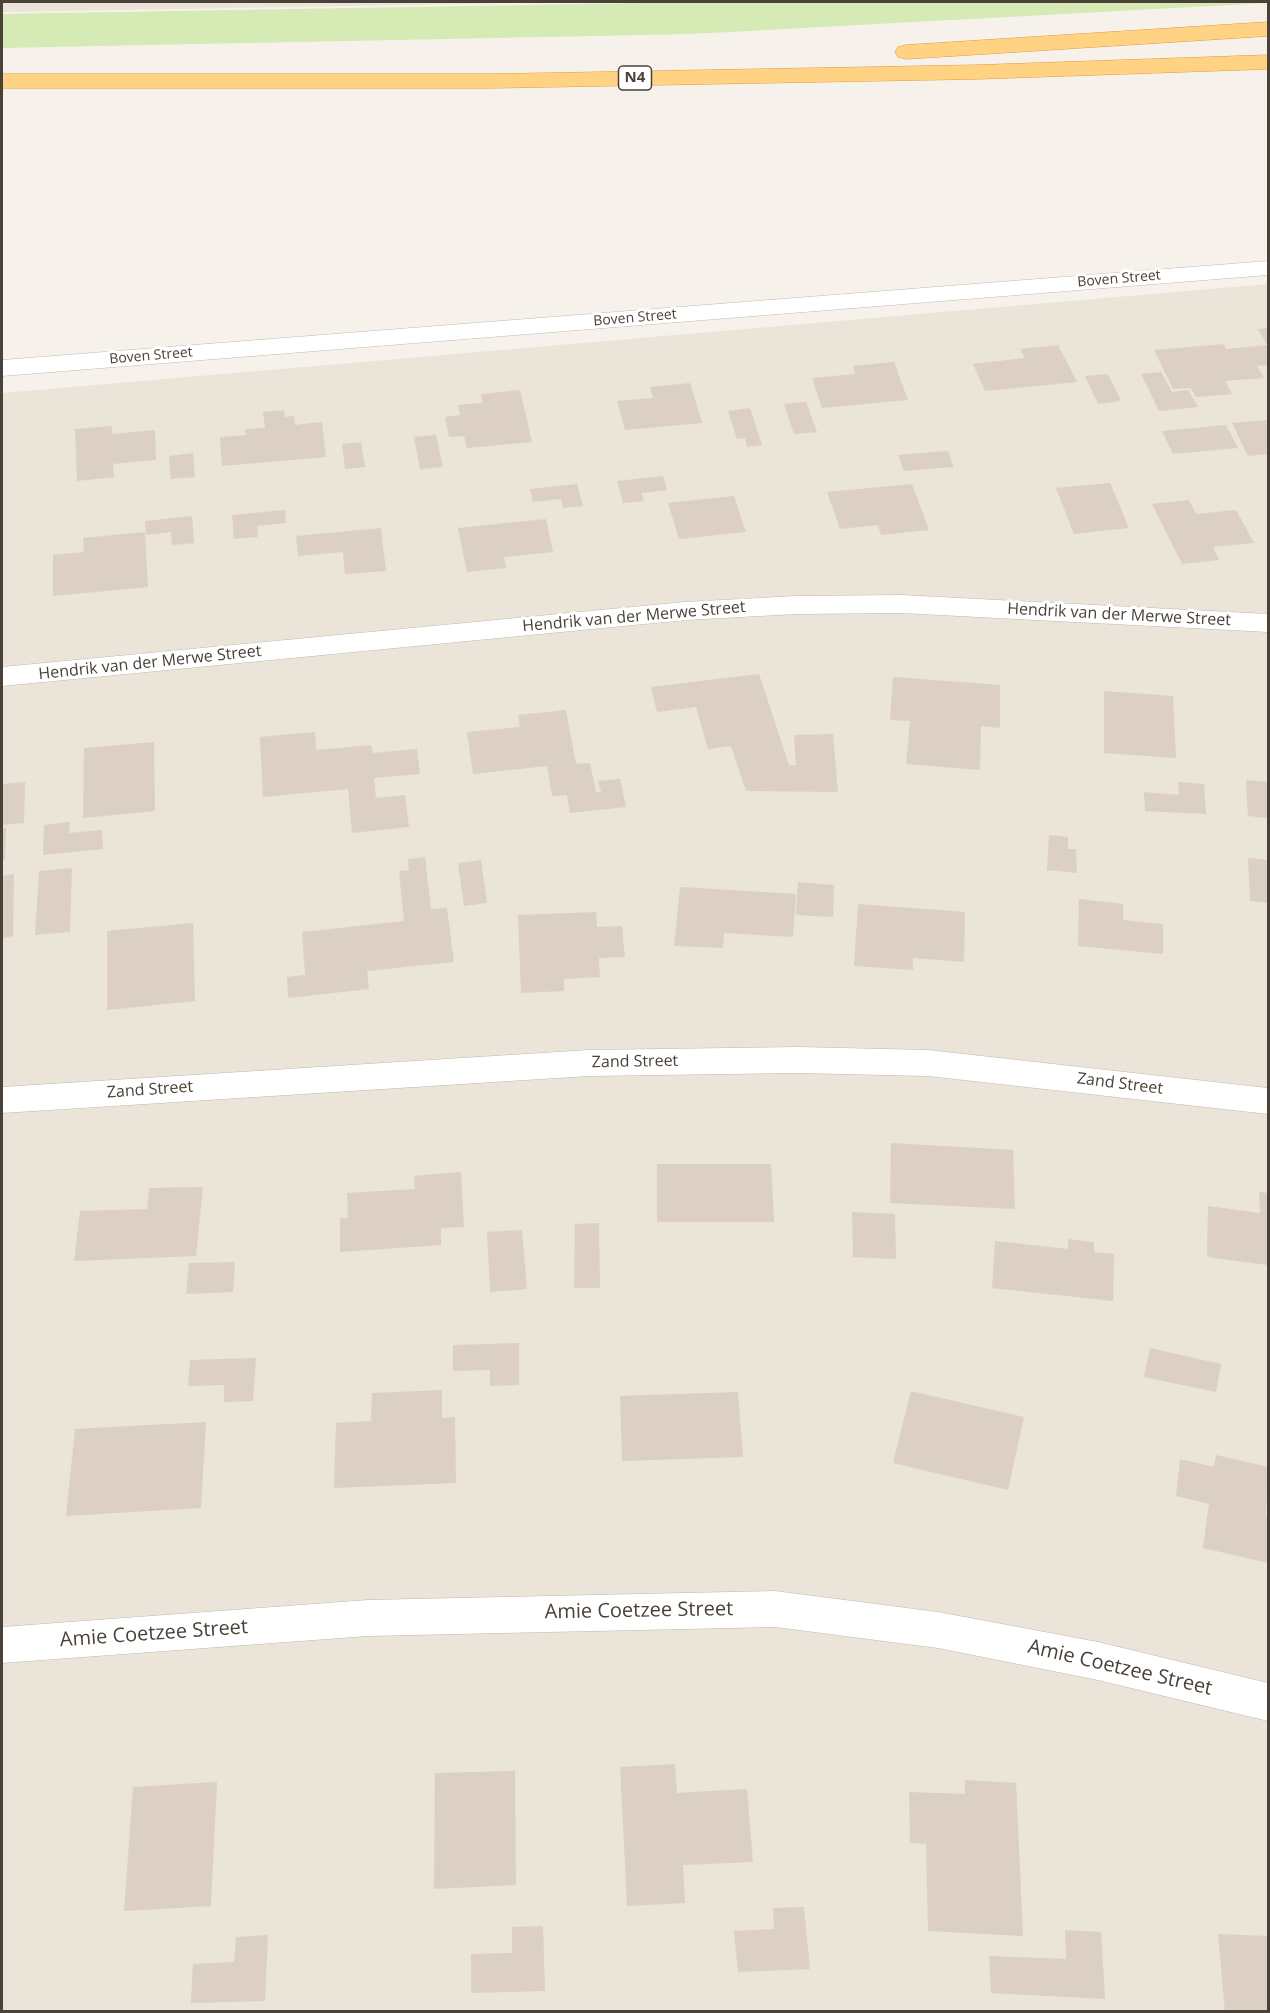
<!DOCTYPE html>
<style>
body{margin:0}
#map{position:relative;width:1270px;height:2013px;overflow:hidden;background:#f6f2eb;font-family:"Open Sans",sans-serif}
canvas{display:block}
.frame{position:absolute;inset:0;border:3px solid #4a4238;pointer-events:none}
</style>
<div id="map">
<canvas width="1270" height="2013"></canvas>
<div class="frame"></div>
</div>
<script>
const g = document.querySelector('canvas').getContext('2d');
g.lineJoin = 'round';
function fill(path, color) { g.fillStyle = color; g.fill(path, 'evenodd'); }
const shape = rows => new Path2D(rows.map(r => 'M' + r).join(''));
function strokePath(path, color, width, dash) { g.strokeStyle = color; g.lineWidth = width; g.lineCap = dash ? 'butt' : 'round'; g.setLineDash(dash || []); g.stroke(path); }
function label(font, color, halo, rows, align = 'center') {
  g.font = font + ' "Open Sans",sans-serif'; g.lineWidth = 6; g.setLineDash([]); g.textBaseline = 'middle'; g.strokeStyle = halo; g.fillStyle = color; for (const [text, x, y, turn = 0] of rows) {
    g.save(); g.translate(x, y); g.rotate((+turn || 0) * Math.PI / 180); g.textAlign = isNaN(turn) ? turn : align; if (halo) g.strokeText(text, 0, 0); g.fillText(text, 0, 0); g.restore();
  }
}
const residential = shape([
 [2,2,576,2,2,12],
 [1268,284,1268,2011,2,2011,2,393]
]);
const green = shape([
 [700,2,1268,3,692,34,2,48,2,14]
]);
const building = shape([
 [1268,328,1268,365,1257,366,1264,378,1225,381,1232,394,1196,397,1191,388,1173,389,1154,350,1224,344,1226,349,1267,345,1258,329],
 [1058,345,1077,382,985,391,973,364,1025,358,1020,349],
 [894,362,908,400,822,408,812,378,855,374,853,366],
 [1161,372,1172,392,1188,390,1198,407,1159,411,1141,374],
 [1108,374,1121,401,1098,404,1085,376],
 [690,383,702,423,625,430,617,401,653,398,650,387],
 [520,390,532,442,467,448,464,436,449,437,445,417,460,415,458,405,482,403,481,394],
 [806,402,817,432,794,434,784,404],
 [750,408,762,445,747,447,745,438,737,439,728,411],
 [284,410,285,417,294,416,295,425,322,422,326,457,222,466,220,437,246,435,245,429,265,428,263,412],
 [1268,420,1268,454,1248,456,1232,423],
 [1226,425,1238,448,1173,454,1162,431],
 [112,426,112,434,155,430,156,460,113,464,114,477,77,481,75,429],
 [436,435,443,467,420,469,414,437],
 [361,442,365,467,345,469,342,444],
 [948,451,954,467,904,471,898,455],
 [193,453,195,477,171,479,169,456],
 [663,476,667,490,641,493,644,501,623,503,617,481],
 [1110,483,1129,528,1074,534,1056,488],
 [577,484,583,506,563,508,561,499,533,502,530,489],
 [912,484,929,530,881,535,878,525,840,529,827,492],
 [734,496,746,532,679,539,668,503],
 [1189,500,1196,514,1236,510,1254,543,1213,547,1219,560,1182,564,1152,504],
 [285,510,286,523,257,526,258,537,234,539,232,515],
 [192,516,194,543,172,545,171,532,146,535,145,521],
 [546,519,553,552,504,557,506,568,467,572,458,528],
 [381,528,386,571,345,574,343,552,298,556,296,536],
 [145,532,148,587,53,596,53,555,84,552,83,538],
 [759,674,789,765,796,765,794,735,833,734,838,792,746,791,731,746,708,749,696,707,657,712,651,687],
 [893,677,1000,685,1000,728,981,726,980,770,906,764,910,721,890,720],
 [1104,691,1173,696,1176,758,1104,753],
 [566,710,576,764,590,763,596,792,601,792,598,781,620,779,626,807,570,813,567,795,552,796,547,766,473,774,467,732,520,727,518,715],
 [315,732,316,750,371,745,373,753,417,749,420,774,374,778,376,798,405,795,409,827,352,833,348,789,263,797,260,737],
 [154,742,155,811,83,818,84,748],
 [1246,780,1268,782,1268,818,1248,816],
 [25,782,24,823,2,825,2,784],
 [1178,782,1204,784,1206,814,1145,811,1144,792,1179,795],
 [70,822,69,833,102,830,103,849,43,855,44,825],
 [2,828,6,828,5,860,2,860],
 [1049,835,1068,837,1068,849,1076,849,1077,873,1047,870],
 [425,857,431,909,447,908,454,962,367,971,369,989,288,998,287,977,305,975,302,932,404,921,399,871,409,870,408,859],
 [1248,858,1268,860,1268,903,1250,901],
 [481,860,487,903,464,906,458,863],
 [72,868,70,932,35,935,39,871],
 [14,874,13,936,2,938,2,876],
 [798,882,834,885,833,917,796,915],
 [680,887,796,894,793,937,724,933,723,948,674,946],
 [1079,899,1123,904,1123,920,1163,924,1163,954,1078,946],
 [858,904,965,912,964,962,913,958,913,970,854,966],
 [596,912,597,927,622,926,625,957,599,958,600,977,564,979,564,991,521,993,518,915],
 [193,923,195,1001,107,1010,107,931],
 [891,1143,1013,1150,1015,1209,890,1203],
 [657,1164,771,1164,774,1222,657,1222],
 [461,1172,464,1227,441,1228,441,1245,340,1252,340,1218,348,1218,347,1193,415,1189,414,1176],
 [203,1187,196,1256,74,1261,80,1211,147,1209,149,1188],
 [1259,1192,1268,1193,1268,1265,1207,1257,1208,1206,1260,1213],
 [852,1212,895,1214,896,1259,853,1257],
 [599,1223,600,1288,574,1288,575,1224],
 [522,1230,527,1289,490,1292,487,1232],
 [1068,1239,1094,1242,1094,1252,1114,1254,1113,1301,992,1288,995,1241,1068,1249],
 [235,1262,233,1292,186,1294,189,1263],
 [519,1343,519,1385,490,1386,490,1370,453,1371,453,1345],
 [1150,1348,1221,1364,1216,1392,1144,1377],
 [256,1358,253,1401,224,1402,224,1385,188,1386,190,1360],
 [442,1390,442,1418,455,1417,456,1483,334,1488,336,1423,371,1421,372,1393],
 [911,1391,1024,1417,1008,1490,893,1463],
 [738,1392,743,1457,622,1461,620,1396],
 [206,1422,201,1508,66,1516,75,1429],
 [1216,1455,1268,1467,1266,1516,1268,1517,1268,1563,1203,1548,1209,1504,1176,1496,1180,1459,1214,1467],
 [675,1764,677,1793,747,1789,753,1862,683,1865,685,1903,627,1906,620,1767],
 [515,1771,516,1885,434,1889,435,1773],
 [965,1780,1016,1783,1023,1936,928,1931,926,1844,910,1843,909,1792,965,1794],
 [217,1782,211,1906,124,1911,133,1787],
 [804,1907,810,1969,738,1972,734,1931,774,1929,773,1908],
 [543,1926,545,1991,471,1993,471,1954,512,1953,512,1927],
 [1065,1930,1101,1932,1105,1999,991,1993,989,1956,1066,1959],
 [1218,1934,1268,1936,1268,2012,1225,2012],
 [268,1935,265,2001,191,2003,193,1964,234,1962,236,1937]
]);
const minor = shape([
 [1268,261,1268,275,2,376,2,360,1268,261],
 [901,595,1268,614,1268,632,901,613,797,614,685,620,2,686,2,667,685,602,797,596,901,595],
 [798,1047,928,1050,1268,1088,1268,1114,928,1076,798,1073,589,1076,2,1113,2,1087,589,1050,798,1047],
 [775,1591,938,1612,1098,1642,1268,1683,1268,1721,1098,1680,938,1648,775,1627,368,1636,2,1663,2,1627,368,1600,775,1591]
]);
const trunk = shape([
 [1268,22,1268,36,906,59,898,57,895,52,898,47,906,45,1268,22],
 [1268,55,1268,69,978,79,494,88,2,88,2,74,494,74,978,65,1268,55]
]);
const farStreetnames = [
 ["Boven Street",1119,279,-5],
 ["Boven Street",635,318,-5],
 ["Boven Street",151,356,-5]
];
const shields = [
 [635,78,33]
];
const shieldNames = [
 ["N4",635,78]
];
const streetNames = [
 ["Hendrik van der Merwe Street",1119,615,3],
 ["Hendrik van der Merwe Street",634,617,-5],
 ["Hendrik van der Merwe Street",150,663,-6],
 ["Zand Street",635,1062,-1],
 ["Zand Street",1120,1084,7],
 ["Zand Street",150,1090,-4]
];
const nearStreetnames = [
 ["Amie Coetzee Street",639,1611,-1],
 ["Amie Coetzee Street",154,1634,-4],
 ["Amie Coetzee Street",1120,1668,13]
];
fill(residential, '#eae4d9');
fill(green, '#d5eab4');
fill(building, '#dbd0c3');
strokePath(minor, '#c2b9ad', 1);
strokePath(trunk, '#e19a3a', 1);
fill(minor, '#fff');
fill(trunk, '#ffd284');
label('14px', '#4a4238', '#fff', farStreetnames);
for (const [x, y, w] of shields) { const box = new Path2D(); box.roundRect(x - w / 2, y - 12, w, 24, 4.5); g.fillStyle = '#fff'; g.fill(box); strokePath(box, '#4a4238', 1.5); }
label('bold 15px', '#4a4238', null, shieldNames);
label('16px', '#4a4238', '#fff', streetNames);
label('20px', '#4a4238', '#fff', nearStreetnames);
</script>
